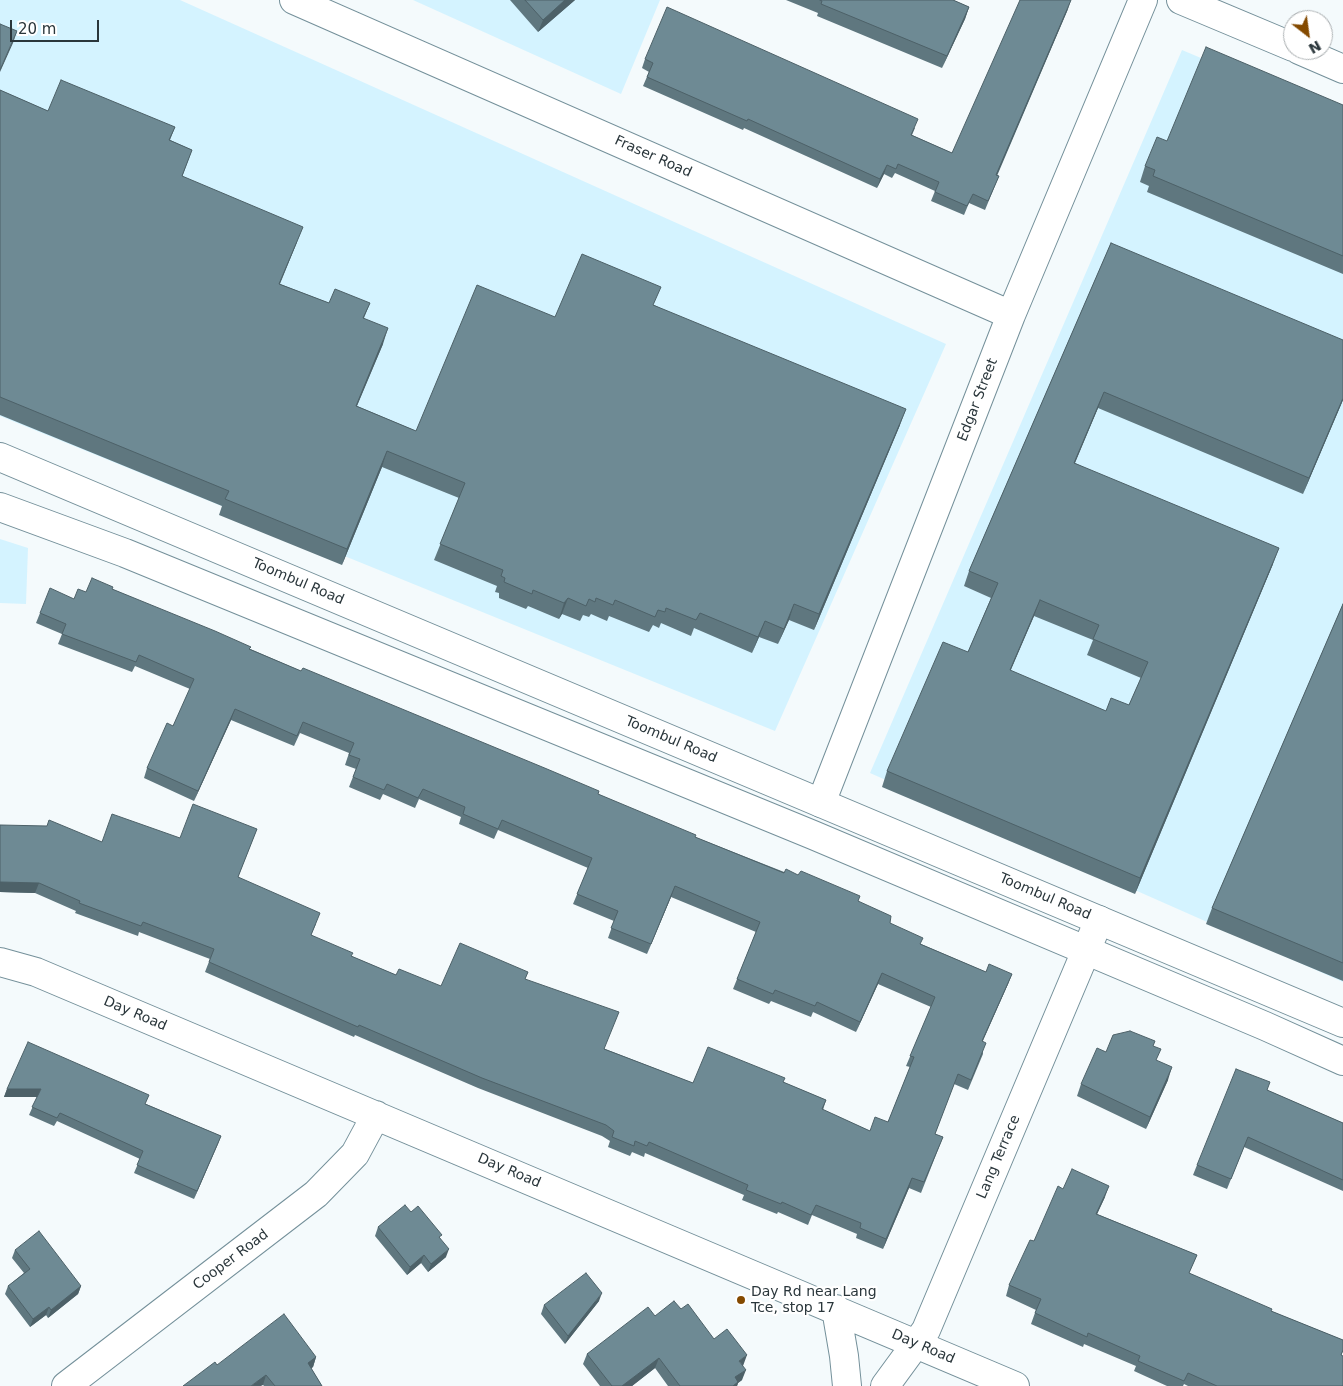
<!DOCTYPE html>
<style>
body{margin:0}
#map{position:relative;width:1343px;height:1386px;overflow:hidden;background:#f4fafc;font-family:"DejaVu Sans",sans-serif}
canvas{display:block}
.north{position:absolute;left:1283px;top:10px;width:50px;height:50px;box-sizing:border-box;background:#fff;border:1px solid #aaafb1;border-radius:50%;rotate:150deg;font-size:14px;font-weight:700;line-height:20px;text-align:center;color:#2a363b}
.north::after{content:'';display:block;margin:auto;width:18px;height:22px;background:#844a00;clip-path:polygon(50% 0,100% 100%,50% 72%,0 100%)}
.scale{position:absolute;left:10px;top:20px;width:89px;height:22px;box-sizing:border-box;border:2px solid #2a363b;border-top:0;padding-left:6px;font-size:15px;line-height:18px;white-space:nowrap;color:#2a363b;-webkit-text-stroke:4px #fff;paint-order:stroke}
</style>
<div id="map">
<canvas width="1343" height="1386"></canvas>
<div class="north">N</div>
<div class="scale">20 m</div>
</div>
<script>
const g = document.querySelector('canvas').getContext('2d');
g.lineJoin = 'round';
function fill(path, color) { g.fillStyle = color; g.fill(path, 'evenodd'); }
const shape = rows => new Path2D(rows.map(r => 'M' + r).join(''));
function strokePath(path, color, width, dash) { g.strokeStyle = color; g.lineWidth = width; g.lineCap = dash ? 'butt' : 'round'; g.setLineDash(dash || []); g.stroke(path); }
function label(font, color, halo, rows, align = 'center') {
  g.font = font + ' "DejaVu Sans",sans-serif'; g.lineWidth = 4.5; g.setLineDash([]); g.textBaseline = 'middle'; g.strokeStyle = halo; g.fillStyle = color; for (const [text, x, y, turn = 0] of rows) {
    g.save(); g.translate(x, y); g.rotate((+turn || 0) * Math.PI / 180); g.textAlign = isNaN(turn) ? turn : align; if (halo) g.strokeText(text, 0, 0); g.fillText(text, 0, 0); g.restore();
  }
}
const built = shape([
 [0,0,180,0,946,344,775,731,0,416],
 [413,0,660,0,621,94],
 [1182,50,1343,118,1343,982,870,773],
 [0,539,28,548,26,604,0,603]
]);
const minor = shape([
 [294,0,1011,315],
 [1181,0,1293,47],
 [1299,50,1343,69],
 [821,803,1011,315,1143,0],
 [0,962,36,972,1015,1386],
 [836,1309,844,1356,847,1386],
 [66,1386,316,1194,355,1154,376,1115],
 [885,1386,926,1330,1099,920]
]);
const major = shape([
 [0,457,1343,1023],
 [0,507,125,553,813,835,1265,1026,1343,1061]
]);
const wall = shape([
 [510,0,575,0,538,32],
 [786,0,953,0,969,7,965,19,942,68,817,16,818,13],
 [1068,9,997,176,999,176,985,210,969,203,964,215,931,201,935,191,895,173,892,178,884,174,877,188,744,128,743,130,643,86,649,72,642,68,645,59,915,128,912,135,952,153],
 [0,90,48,111,175,127,170,140,192,150,182,177,297,242,280,284,329,303,370,303,364,318,383,344,357,406,416,431,555,317,654,305,900,425,814,630,789,620,778,644,759,637,752,653,694,628,691,636,661,623,659,628,653,625,649,632,609,616,607,621,591,614,589,617,583,615,580,621,562,614,559,619,528,606,526,609,499,598,499,593,495,592,497,586,434,560,459,498,382,467,342,565,219,515,222,506,0,415],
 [1343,105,1343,274,1147,192,1149,186,1140,182,1145,166,1167,141],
 [1111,243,1343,400,1303,494,1098,408,1075,463,1273,564,1135,894,882,787,887,771,968,652,991,598,964,586,969,571],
 [1034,616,1093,640,1087,655,1141,678,1129,705,1106,711,1010,671],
 [112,589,301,671,598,794,695,837,858,901,921,944,986,972,1012,974,1008,984,982,1042,983,1054,968,1090,954,1084,935,1134,943,1137,921,1193,909,1188,883,1249,856,1238,857,1234,812,1215,808,1225,778,1212,777,1214,742,1200,744,1195,645,1153,644,1157,632,1152,630,1156,608,1147,610,1141,602,1136,478,1088,355,1035,354,1037,205,972,210,959,139,932,138,936,75,913,76,911,35,893,0,892,0,825,102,842,180,838,257,829,238,877,316,924,311,935,351,956,396,975,441,986,528,972,525,979,605,1049,693,1083,783,1082,826,1100,823,1110,870,1131,888,1122,910,1067,906,1066,931,1007,878,984,856,1032,813,1012,811,1017,771,1001,769,1004,733,989,756,932,671,897,647,954,608,938,614,921,573,904,588,868,498,830,494,839,459,824,461,817,419,799,415,808,383,794,380,800,349,787,356,769,345,765,349,753,300,733,294,746,231,720,194,801,144,778,147,768,173,726,190,689,135,666,132,672,58,644,62,634,36,623,40,613,74,599,86,592],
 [1343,604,1343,981,1206,924,1212,908],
 [1153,1046,1156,1060,1168,1080,1146,1129,1077,1096,1081,1084],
 [7,1089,146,1104,221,1136,194,1199,134,1173,140,1159,57,1121,54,1126,29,1115,37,1097,4,1097],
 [1267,1090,1343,1123,1343,1191,1244,1147,1227,1189,1193,1175,1197,1165],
 [1063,1189,1105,1197,1097,1214,1197,1255,1189,1273,1271,1311,1343,1340,1343,1351,1341,1356,1343,1386,1188,1386,1184,1384,1183,1386,1167,1386,1134,1371,1136,1366,1084,1344,1083,1347,1031,1324,1036,1310,1006,1296,1009,1285],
 [411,1212,440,1238,446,1257,428,1272,421,1263,407,1275,375,1236,378,1227],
 [15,1250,81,1286,78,1294,48,1318,46,1315,30,1327,5,1294,8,1286,24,1273,12,1258],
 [599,1301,565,1344,541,1314,544,1305],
 [681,1309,714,1339,743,1366,742,1380,738,1383,737,1386,668,1386,655,1368,632,1386,600,1386,583,1364,587,1354,655,1316],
 [316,1357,313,1367,311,1368,322,1386,264,1386,263,1385,217,1365]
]);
const shadedWall = shape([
 [565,0,575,0,538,32,543,20],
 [1071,0,1068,9,993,184,996,175],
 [969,7,965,19,942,68,947,56],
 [17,31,13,43,0,72,0,70],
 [887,165,884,174,877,188,880,179],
 [303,227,297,242,273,299,279,284],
 [388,328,383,344,350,422,356,406],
 [1104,392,1098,408,1068,479,1074,463],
 [1343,398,1343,400,1303,494,1309,478],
 [906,409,900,425,814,630,819,614],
 [387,451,382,467,342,565,347,549],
 [1279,548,1273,564,1135,894,1140,878],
 [568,598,562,614,559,619,564,603],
 [1040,600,1034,616,1004,686,1010,670],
 [794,604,789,620,778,644],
 [765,621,759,637,752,653,758,637],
 [235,709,231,720,194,801,198,791],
 [0,882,39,883,35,893,0,892],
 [675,886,671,897,647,954,651,944],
 [882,973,878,984,856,1032,860,1022],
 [1012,974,1008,984,978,1052,982,1041],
 [1172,1067,1168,1080,1146,1129,1150,1117],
 [7,1089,41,1089,38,1097,4,1097],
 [221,1136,218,1144,194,1199,197,1191],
 [912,1178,909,1188,883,1249,886,1239],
 [1109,1186,1105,1197,1092,1225,1096,1214],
 [449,1249,446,1257,428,1272,431,1264],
 [424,1255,421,1263,407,1275,410,1267],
 [81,1286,78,1294,48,1318,51,1310],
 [602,1293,599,1301,565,1344,568,1336],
 [49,1307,46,1315,30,1327,33,1319],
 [747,1355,743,1366,739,1361],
 [316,1357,313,1367,304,1374,308,1363],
 [659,1358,655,1368,632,1386,622,1386],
 [746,1370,742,1380,738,1383,737,1386,732,1386,735,1377],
 [266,1375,263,1385,261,1386,251,1386]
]);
const building = shape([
 [525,0,565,0,543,20,525,0],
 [820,0,953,0,969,7,947,56,821,4,822,1,820,0],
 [1020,0,1071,0,996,175,999,176,988,201,973,194,967,206,935,192,939,182,898,164,896,169,887,165,880,179,748,119,747,121,647,77,653,63,645,59,667,7,918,119,911,135,952,153,1020,0],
 [0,24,17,31,0,70,0,24],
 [1206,47,1343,105,1343,256,1153,176,1155,170,1145,166,1157,137,1167,141,1206,47],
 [61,80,175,127,169,140,192,150,182,176,303,227,279,284,329,303,335,289,370,303,363,318,388,328,356,406,416,431,477,285,555,317,582,254,661,287,653,305,906,409,819,614,794,604,784,629,765,621,758,637,700,613,696,620,666,608,665,612,658,610,655,617,615,600,613,605,596,598,595,602,589,599,586,606,568,598,564,603,533,590,532,594,504,582,505,578,501,576,503,570,440,544,465,483,387,451,347,549,225,499,229,491,0,397,0,90,48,111,61,80],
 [1111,243,1343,340,1343,398,1309,478,1104,392,1074,463,1279,548,1140,878,887,771,943,642,968,652,998,583,969,571,1111,243],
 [1040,600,1099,625,1093,639,1148,662,1129,705,1111,698,1106,711,1010,670,1040,600],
 [92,578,113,587,112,589,215,631,251,647,249,649,301,671,303,668,547,769,599,791,598,794,696,835,695,837,784,873,786,869,798,875,801,871,860,896,858,901,891,916,890,923,923,938,920,944,986,972,989,964,1012,974,982,1041,986,1043,971,1080,958,1074,935,1134,943,1137,924,1182,912,1178,886,1239,860,1228,861,1223,816,1205,811,1215,782,1202,781,1204,746,1190,748,1185,649,1142,647,1146,635,1141,634,1146,612,1137,614,1131,606,1125,482,1078,359,1025,358,1027,209,962,214,949,143,922,141,926,79,903,80,901,39,883,0,882,0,825,47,826,49,820,102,842,112,814,180,838,193,804,257,829,238,877,320,913,311,935,353,953,351,956,396,975,399,969,441,986,460,943,528,972,525,979,619,1012,604,1049,693,1083,708,1047,785,1078,783,1082,826,1100,822,1109,870,1131,875,1117,888,1122,914,1057,910,1056,935,997,882,973,860,1022,817,1002,815,1006,775,990,773,994,737,979,760,922,675,886,651,944,611,928,618,911,577,894,592,858,502,820,498,829,463,814,465,807,423,789,418,798,387,784,384,790,353,777,360,759,349,755,354,743,303,722,297,736,235,709,198,791,147,768,167,723,173,726,194,679,139,655,136,662,62,634,66,624,40,613,50,588,74,599,78,589,86,592,92,578],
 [1343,604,1343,963,1212,908,1343,604],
 [1130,1031,1155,1041,1153,1046,1161,1049,1156,1060,1172,1067,1150,1117,1081,1084,1097,1048,1106,1052,1113,1035,1130,1031],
 [28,1042,149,1095,145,1104,221,1136,197,1191,137,1165,143,1151,60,1113,57,1118,32,1107,41,1089,7,1089,28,1042],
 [1236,1069,1270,1082,1267,1090,1343,1123,1343,1180,1248,1137,1231,1179,1197,1165,1236,1069],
 [1072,1169,1109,1186,1096,1214,1197,1255,1189,1273,1272,1309,1271,1311,1343,1340,1343,1350,1341,1355,1343,1356,1343,1386,1217,1386,1188,1373,1184,1381,1138,1361,1140,1356,1088,1333,1087,1337,1035,1313,1041,1299,1009,1285,1030,1240,1034,1241,1058,1186,1063,1189,1072,1169],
 [405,1205,411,1212,418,1206,442,1235,439,1237,449,1249,431,1264,424,1255,410,1267,378,1227,405,1205],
 [39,1231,81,1286,51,1310,49,1307,33,1319,8,1286,30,1269,15,1250,39,1231],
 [586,1273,602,1293,568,1336,544,1305,586,1273],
 [674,1301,681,1309,688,1304,714,1339,727,1329,747,1355,739,1361,746,1370,735,1377,738,1382,733,1386,680,1386,659,1358,622,1386,612,1386,587,1354,648,1307,655,1316,674,1301],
 [284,1314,316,1357,308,1363,322,1386,275,1386,266,1375,251,1386,183,1386,215,1362,217,1365,284,1314]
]);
const markers = [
 [741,1300,5,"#844a00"]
];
const streetNames = [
 ["Fraser Road",653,157,24],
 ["Edgar Street",978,400,-69],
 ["Toombul Road",298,582,23],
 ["Toombul Road",671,740,23],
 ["Toombul Road",1045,897,23],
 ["Day Road",135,1014,23],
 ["Lang Terrace",999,1157,-67],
 ["Day Road",509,1171,23],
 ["Cooper Road",231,1260,-37],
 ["Day Road",923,1347,23]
];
const poiNames = [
 ["Day Rd near Lang",751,1292],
 ["Tce, stop 17",751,1308]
];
fill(built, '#d4f3ff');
strokePath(minor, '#74909a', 30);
strokePath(major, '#74909a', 30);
strokePath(minor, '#fff', 28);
strokePath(major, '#fff', 28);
fill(wall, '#5f777f');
fill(shadedWall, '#4d6168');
fill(building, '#6e8a94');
strokePath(building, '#4d6168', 1);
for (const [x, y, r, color] of markers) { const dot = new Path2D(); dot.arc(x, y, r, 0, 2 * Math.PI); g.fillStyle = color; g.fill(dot); strokePath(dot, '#fff', 2); }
label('14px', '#2a363b', '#fff', streetNames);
label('14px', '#2a363b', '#fff', poiNames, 'left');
</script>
